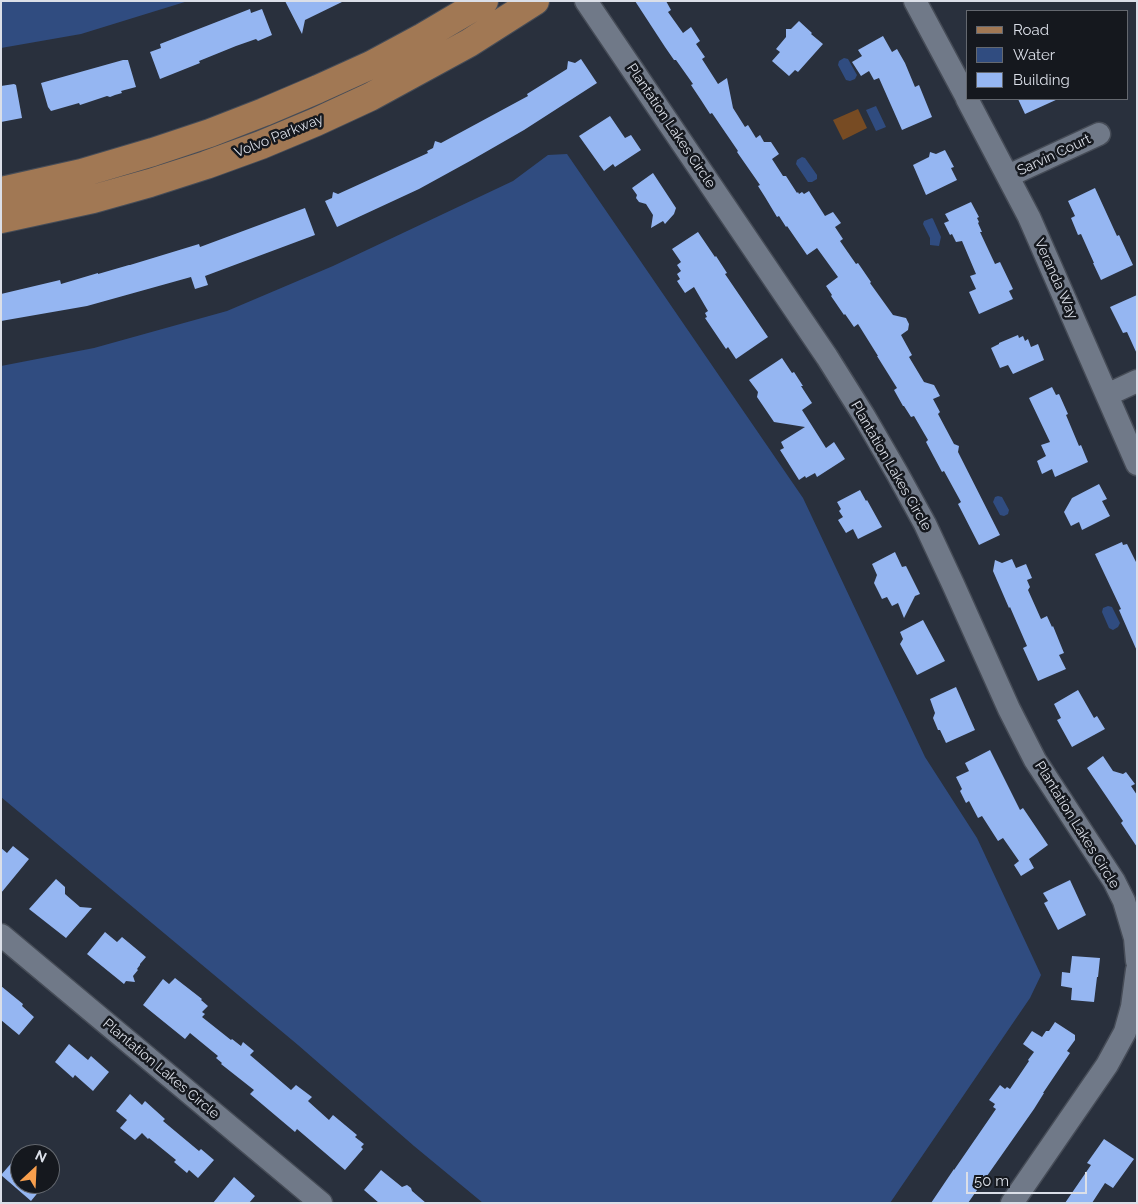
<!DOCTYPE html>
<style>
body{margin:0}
#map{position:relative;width:1138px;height:1204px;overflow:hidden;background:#29303d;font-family:Raleway,sans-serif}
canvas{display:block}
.frame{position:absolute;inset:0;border:2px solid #dbdfe8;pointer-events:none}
.legend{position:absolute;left:966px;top:10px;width:162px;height:90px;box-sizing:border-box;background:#15181e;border:1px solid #64686f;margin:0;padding:6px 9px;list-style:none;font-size:15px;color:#dbdfe8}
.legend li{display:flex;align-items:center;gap:10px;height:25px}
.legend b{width:25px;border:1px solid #64686f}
.north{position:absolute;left:10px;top:1144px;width:50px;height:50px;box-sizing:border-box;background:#15181e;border:1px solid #64686f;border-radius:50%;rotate:25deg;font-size:14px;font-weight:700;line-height:20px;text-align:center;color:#dbdfe8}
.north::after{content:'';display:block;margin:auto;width:18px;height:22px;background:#f99f4d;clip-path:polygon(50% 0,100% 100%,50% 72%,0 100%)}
.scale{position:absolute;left:966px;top:1172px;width:121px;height:22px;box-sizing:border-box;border:2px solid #dbdfe8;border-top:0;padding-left:6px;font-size:15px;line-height:18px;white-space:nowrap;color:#dbdfe8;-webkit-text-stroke:4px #15181e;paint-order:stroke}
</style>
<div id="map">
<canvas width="1138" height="1204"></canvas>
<div class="frame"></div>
<ul class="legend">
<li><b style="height:6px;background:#a17854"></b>Road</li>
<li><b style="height:14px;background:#304c80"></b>Water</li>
<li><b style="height:14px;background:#95b6f2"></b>Building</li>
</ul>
<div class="north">N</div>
<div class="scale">50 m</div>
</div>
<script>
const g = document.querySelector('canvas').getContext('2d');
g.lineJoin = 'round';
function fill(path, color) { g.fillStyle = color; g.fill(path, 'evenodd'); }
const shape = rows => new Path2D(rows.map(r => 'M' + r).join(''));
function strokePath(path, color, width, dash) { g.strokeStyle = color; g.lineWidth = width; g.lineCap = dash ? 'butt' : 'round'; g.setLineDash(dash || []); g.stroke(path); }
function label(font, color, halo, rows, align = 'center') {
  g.font = font + ' Raleway,sans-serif'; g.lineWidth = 5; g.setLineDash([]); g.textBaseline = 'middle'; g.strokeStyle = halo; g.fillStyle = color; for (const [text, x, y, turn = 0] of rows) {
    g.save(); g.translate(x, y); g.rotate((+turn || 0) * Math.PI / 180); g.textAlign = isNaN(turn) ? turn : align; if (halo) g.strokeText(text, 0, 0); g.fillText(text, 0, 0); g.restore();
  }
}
const green = shape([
 [858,109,867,128,843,140,833,120]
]);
const water = shape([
 [1,1,188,1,81,34,1,48],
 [844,58,848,59,857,75,855,79,850,81,846,80,838,65,839,61],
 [876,106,886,127,876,131,866,110],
 [567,154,803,498,925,757,977,838,1041,975,1030,998,890,1203,483,1203,414,1146,298,1045,1,797,1,366,94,348,227,311,333,266,513,181,548,155],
 [802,157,805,158,817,175,817,179,812,182,808,182,796,164,797,160],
 [932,218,933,219,941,237,939,246,930,245,930,238,923,224,924,221],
 [998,496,1002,497,1009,510,1008,514,1004,516,1000,515,993,502,995,497],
 [1108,606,1112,607,1120,623,1118,627,1113,630,1109,628,1102,612,1103,608]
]);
const building = shape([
 [285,1,344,1,305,20,302,34],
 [635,1,666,1,671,10,668,12,683,33,691,27,700,41,696,44,705,57,702,59,718,84,727,78,733,108,745,127,748,125,756,138,760,135,764,142,771,142,779,154,772,159,783,176,786,176,797,193,798,192,799,194,802,192,804,194,809,191,825,216,833,212,841,223,835,227,843,239,840,241,856,264,858,263,871,282,870,283,893,315,906,318,909,324,908,330,901,335,912,355,909,357,924,382,934,385,940,396,933,399,940,412,938,414,954,444,959,446,958,452,1000,535,979,545,958,504,961,502,944,471,942,472,926,442,928,440,914,416,911,417,904,406,903,406,894,390,897,388,877,356,878,356,858,324,854,327,845,314,844,315,831,296,832,295,826,286,838,277,817,248,807,255,787,226,786,227,779,216,777,217,765,197,758,186,760,185,737,152,738,151,712,113,710,114,701,100,691,85,693,84,676,60,674,60,665,47],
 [250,9,251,13,262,9,272,35,258,41,256,39,236,46,199,61,200,63,160,79,150,52,161,48,160,44],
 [799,21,812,33,811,34,823,44,798,72,795,70,789,76,772,61,780,52,776,49,786,37,786,29,791,29],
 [883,36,892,52,897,49,905,63,915,87,919,85,932,117,902,130,879,78,874,80,869,71,861,76,852,62,862,56,858,50],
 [581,59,597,83,524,130,470,161,419,189,337,227,325,201,332,198,333,192,338,194,428,153,427,151,433,148,435,141,441,143,528,96,527,94,567,69,568,61,575,63],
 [123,60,128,60,136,87,121,91,122,93,115,95,110,97,107,96,80,105,79,103,51,111,48,107,41,83],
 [14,84,16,85,22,118,1,122,1,86],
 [1018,99,1058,99,1025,114],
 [610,116,625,138,631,135,641,150,615,167,613,164,604,171,579,136],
 [945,150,954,167,951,168,957,180,926,195,913,165,929,157,930,152,936,154],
 [653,173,676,208,674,214,665,224,663,221,651,228,653,215,646,204,639,202,636,198,637,195,632,188],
 [1095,188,1117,236,1119,235,1133,265,1101,280,1093,263,1094,263,1081,234,1078,235,1071,218,1075,216,1068,201],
 [971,202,979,217,977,218,979,222,978,223,982,232,980,232,995,264,1000,262,1013,289,1009,291,1013,299,979,314,969,292,976,289,970,276,976,274,962,241,956,242,952,234,950,235,944,223,949,221,945,214],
 [305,208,315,235,205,276,208,285,195,289,191,277,87,306,1,321,1,294,60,280,61,284,98,273,98,274,129,265,130,265,199,244,200,247],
 [698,232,715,257,716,256,727,273,725,274,768,337,736,359,728,347,726,349,705,318,707,317,705,313,708,311,694,287,685,293,677,281,680,279,677,274,681,271,677,265,681,262,672,249],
 [1137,295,1137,354,1127,332,1123,333,1110,307],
 [1018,335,1019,338,1023,336,1025,341,1028,339,1031,347,1038,344,1044,360,1013,374,1008,365,1000,368,991,348,999,344,999,343],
 [782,358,792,373,794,372,803,386,801,386,812,403,802,410,826,448,834,442,845,459,817,477,815,473,806,478,805,476,799,480,780,450,784,448,781,442,805,427,774,422,757,397,758,392,749,380],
 [1052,387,1056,395,1059,394,1068,414,1066,415,1079,446,1081,445,1088,462,1055,477,1052,469,1042,474,1037,461,1046,456,1041,445,1050,442,1029,398],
 [1099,484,1107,499,1102,501,1110,516,1082,530,1079,522,1071,526,1064,512,1072,498],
 [860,490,866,501,867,500,882,527,858,539,853,529,846,533,838,520,843,517,839,511,841,509,837,502],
 [1122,542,1123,545,1127,544,1137,564,1137,651,1119,610,1121,609,1095,554],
 [895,552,902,567,906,566,920,594,915,596,904,618,898,603,892,606,887,597,882,599,874,583,877,575,872,564],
 [1012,559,1016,568,1026,564,1032,578,1027,580,1030,587,1028,590,1041,619,1047,616,1052,627,1053,626,1064,653,1059,655,1066,669,1038,681,1023,648,1027,646,1010,607,1009,608,993,571,995,560,1002,563],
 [923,620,945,661,917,675,900,644,903,639,900,632],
 [956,687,975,730,946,743,940,730,938,730,933,718,935,713,930,699],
 [1078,690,1094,718,1097,716,1105,729,1072,747,1057,720,1061,718,1054,704],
 [990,750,1020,810,1023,808,1048,845,1029,859,1034,868,1021,876,1014,865,1019,861,1003,838,998,841,982,816,978,818,969,801,966,803,960,791,962,789,956,777,969,771,965,763],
 [1103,756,1113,771,1123,774,1126,772,1135,784,1131,786,1137,795,1137,847,1121,823,1123,821,1087,768],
 [13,846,29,859,1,893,1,848,7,853],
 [56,879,65,887,65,894,80,907,92,908,66,938,29,909],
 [1070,880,1086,915,1058,930,1044,903,1048,901,1043,893],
 [105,932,117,942,122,937,146,957,140,964,140,965,137,969,138,970,133,976,135,982,126,981,124,984,87,954],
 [1072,956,1100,958,1098,977,1097,977,1094,1002,1071,1000,1072,988,1061,986,1062,972,1070,973],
 [175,978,202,999,201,1000,208,1006,202,1012,205,1014,202,1017,231,1040,232,1039,241,1046,243,1042,254,1051,250,1055,291,1090,296,1085,312,1097,308,1101,309,1102,329,1120,333,1115,357,1135,355,1137,364,1144,361,1147,363,1149,345,1170,297,1129,295,1132,250,1094,254,1090,221,1064,222,1063,216,1058,218,1056,190,1033,185,1039,143,1005,163,979,169,984],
 [1,986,23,1004,22,1006,34,1017,19,1035,1,1020],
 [1055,1022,1075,1035,1075,1040,1067,1051,1070,1053,1043,1093,1044,1093,1034,1109,968,1203,931,1203,954,1169,954,1170,996,1109,993,1107,995,1104,989,1100,1000,1085,1005,1089,1007,1087,1010,1089,1029,1061,1028,1060,1034,1052,1023,1044,1032,1031,1042,1037,1046,1031,1049,1031],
 [69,1044,88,1060,91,1056,109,1072,93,1091,75,1075,73,1078,55,1062],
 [130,1094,142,1105,145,1101,165,1119,163,1121,199,1151,201,1149,214,1160,198,1178,189,1170,187,1173,174,1162,176,1160,149,1138,148,1139,142,1133,135,1140,120,1128,127,1120,116,1111],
 [1104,1139,1134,1159,1113,1188,1105,1183,1092,1203,1065,1203,1091,1165,1087,1163],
 [20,1153,20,1184,45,1184,31,1201,1,1175],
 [381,1170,402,1187,407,1185,411,1188,412,1191,426,1203,379,1203,364,1190],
 [234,1177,255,1196,249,1203,213,1203]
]);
const minor = shape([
 [586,1,827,357,864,416,897,473,925,524,953,584,1009,709,1035,760,1114,881,1124,901,1135,938,1137,961],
 [915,1,967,98],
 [967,99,1029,217,1137,464],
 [1008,176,1099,134],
 [1107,395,1137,381],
 [1,935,321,1203],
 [1012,1203,1107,1065,1125,1032,1132,1007,1137,970]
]);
const major = shape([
 [1,191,82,173,153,152,210,133,264,112,318,89,371,65,423,37,484,1],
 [1,219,93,199,150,183,206,165,261,145,316,122,370,97,469,43,535,1]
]);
const streetNames = [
 ["Plantation Lakes Circle",671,126,56],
 ["Volvo Parkway",279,136,-22],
 ["Sarvin Court",1054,155,-25],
 ["Veranda Way",1056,279,66],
 ["Plantation Lakes Circle",891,466,60],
 ["Plantation Lakes Circle",1077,825,58],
 ["Plantation Lakes Circle",161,1069,40]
];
fill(green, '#774b23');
fill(water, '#304c80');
fill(building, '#95b6f2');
strokePath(minor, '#464c57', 25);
strokePath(major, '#464c57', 30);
strokePath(minor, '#707988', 22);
strokePath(major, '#a17854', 28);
label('14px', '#dbdfe8', '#15181e', streetNames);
</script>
